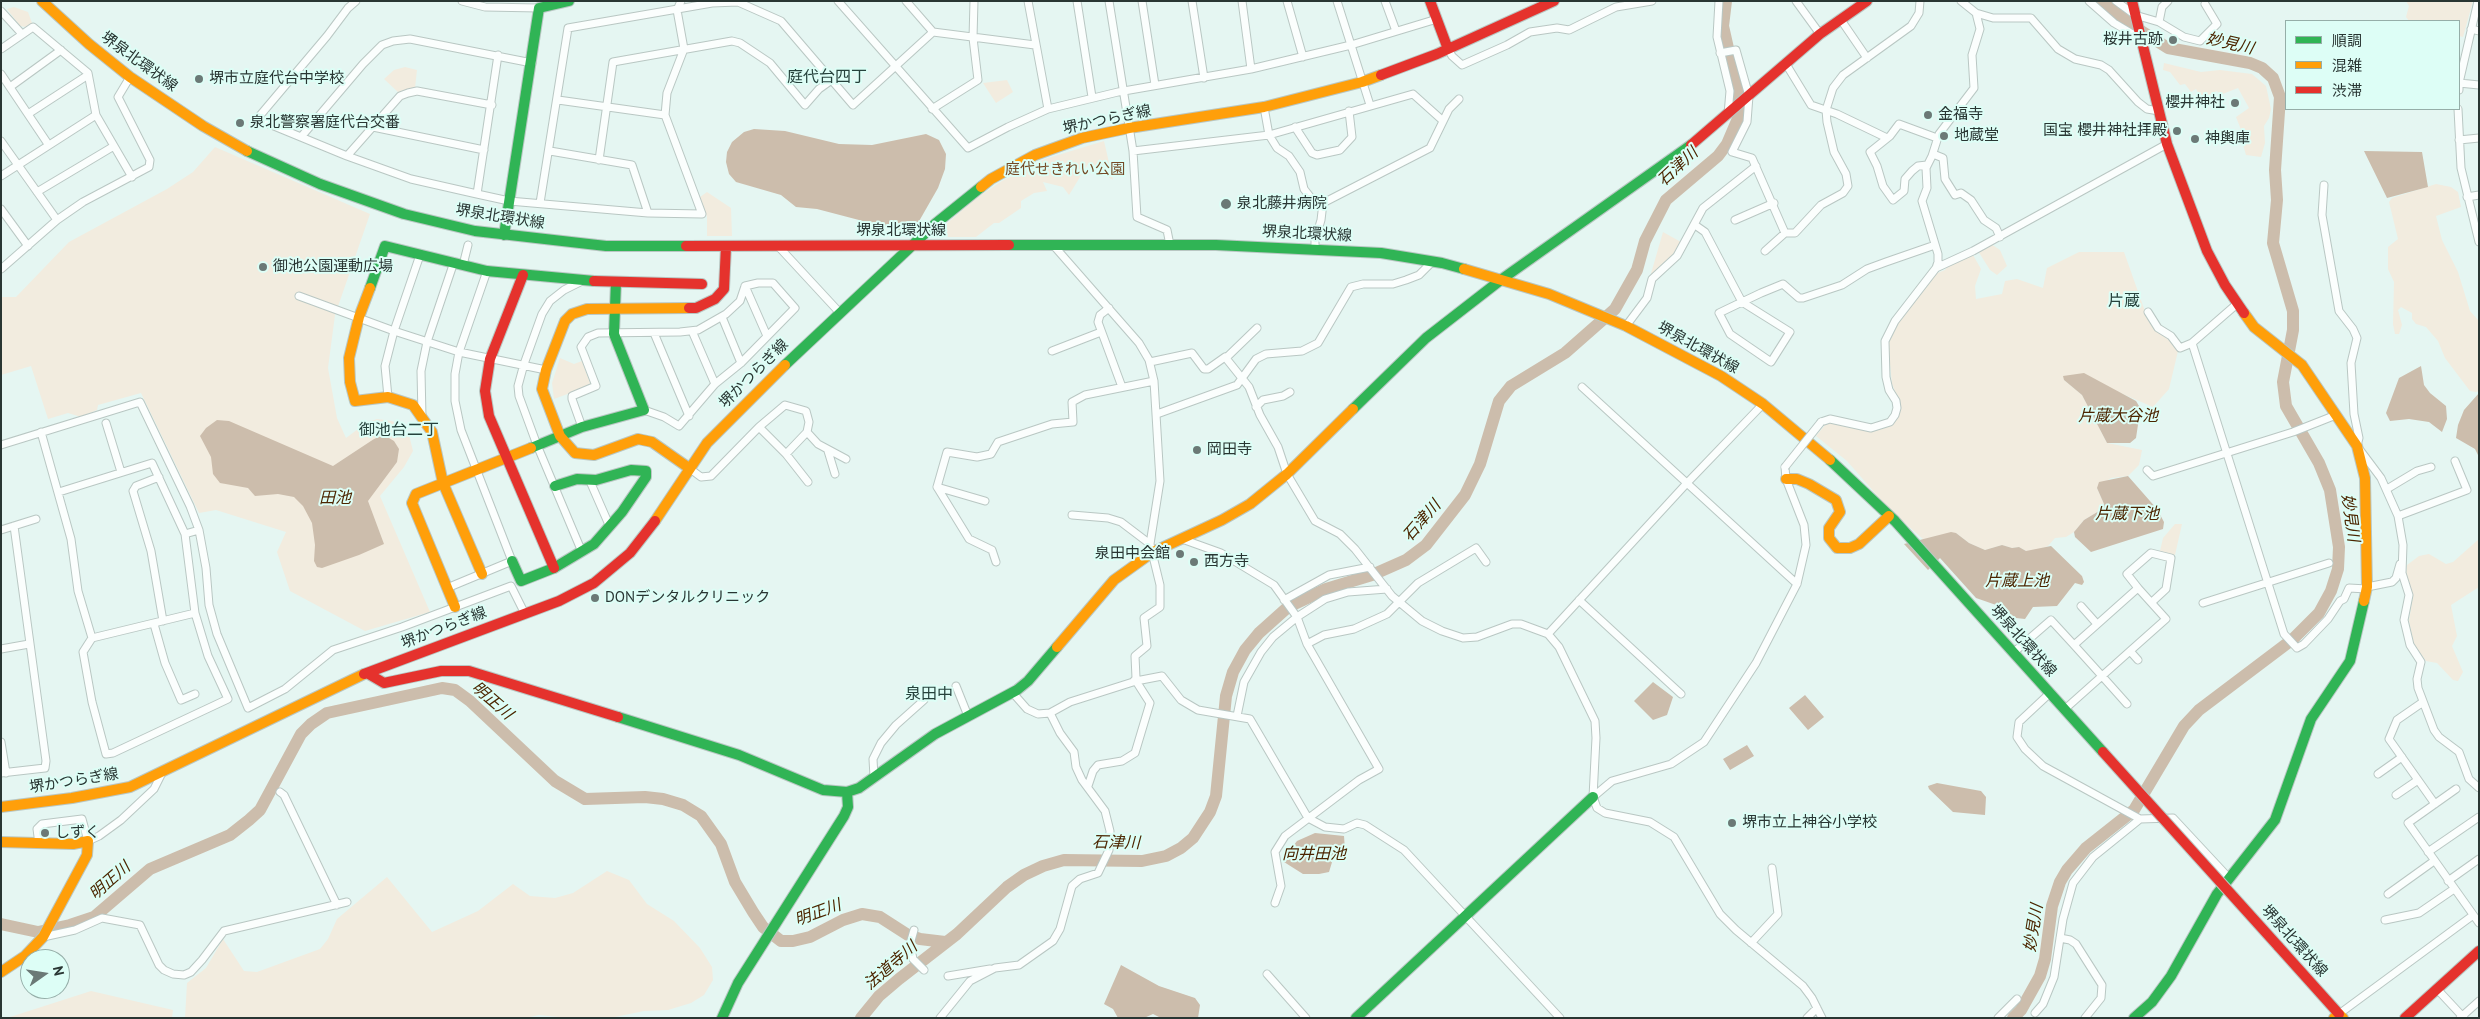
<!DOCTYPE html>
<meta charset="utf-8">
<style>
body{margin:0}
#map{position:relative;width:2480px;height:1019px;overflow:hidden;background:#e5f6f2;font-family:"PT Sans","Noto Sans JP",sans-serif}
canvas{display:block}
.frame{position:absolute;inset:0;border:2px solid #293633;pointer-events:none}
.legend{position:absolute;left:2285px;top:20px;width:175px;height:90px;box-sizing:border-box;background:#ddfef6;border:1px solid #95aea8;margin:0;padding:6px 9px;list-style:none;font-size:15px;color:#293633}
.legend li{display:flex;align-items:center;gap:10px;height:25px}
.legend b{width:25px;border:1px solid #95aea8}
.north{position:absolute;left:20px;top:949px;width:50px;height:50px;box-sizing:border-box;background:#ddfef6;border:1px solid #95aea8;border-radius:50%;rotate:77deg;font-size:14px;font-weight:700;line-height:20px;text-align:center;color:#293633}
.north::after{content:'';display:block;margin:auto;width:18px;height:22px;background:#6b7976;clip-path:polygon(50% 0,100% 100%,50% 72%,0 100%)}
</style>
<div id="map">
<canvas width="2480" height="1019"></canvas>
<div class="frame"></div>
<ul class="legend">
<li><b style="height:6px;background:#30b455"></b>順調</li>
<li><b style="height:6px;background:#ff9f0a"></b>混雑</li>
<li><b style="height:6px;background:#e5322d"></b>渋滞</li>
</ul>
<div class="north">N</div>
</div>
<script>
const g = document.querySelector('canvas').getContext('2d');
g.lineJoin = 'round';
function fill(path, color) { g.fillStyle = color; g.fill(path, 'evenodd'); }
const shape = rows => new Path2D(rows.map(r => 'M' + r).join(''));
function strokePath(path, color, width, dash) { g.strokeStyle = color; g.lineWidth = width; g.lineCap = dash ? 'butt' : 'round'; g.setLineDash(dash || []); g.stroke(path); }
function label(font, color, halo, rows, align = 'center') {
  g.font = font + ' "PT Sans","Noto Sans JP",sans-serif'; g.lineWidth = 4; g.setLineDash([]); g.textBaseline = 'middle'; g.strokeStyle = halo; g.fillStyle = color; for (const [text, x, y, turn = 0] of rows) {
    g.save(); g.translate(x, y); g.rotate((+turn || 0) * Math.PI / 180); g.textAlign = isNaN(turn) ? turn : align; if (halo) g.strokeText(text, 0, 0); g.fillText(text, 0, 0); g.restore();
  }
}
const green = shape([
 [2406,1,2473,1,2463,37,2459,36,2459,21,2409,21,2406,17,2409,6],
 [14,7,28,12,32,23,26,27,20,26,7,9],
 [2164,63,2201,72,2220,70,2252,74,2266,86,2271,109,2269,118,2264,126,2265,143,2261,157,2246,155,2244,148,2240,127,2236,117,2249,108,2238,88,2220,95,2217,91,2201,98,2196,89,2191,92,2185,84,2180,85,2170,72,2163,70],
 [405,67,417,70,415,88,399,93,384,79,394,70],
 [1007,80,1013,92,996,103,983,83],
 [1104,141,1113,180,1088,164,1069,195,1063,187,1043,182,1047,191,1034,193,1021,201,1021,208,999,223,994,223,976,237,948,237,944,226,975,199,1002,181,1045,159],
 [215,147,370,214,335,315,328,368,337,418,346,438,366,423,377,419,392,421,402,426,409,435,413,451,404,467,380,496,430,612,365,631,290,591,277,552,286,532,216,510,199,513,141,393,98,405,97,410,81,417,68,413,48,419,31,366,1,375,1,297,16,297,69,242,167,189,193,172],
 [2436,184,2451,187,2458,192,2461,207,2436,216,2442,240,2458,272,2470,311,2479,321,2479,391,2476,392,2470,391,2445,358,2438,341,2426,327,2416,324,2412,319,2412,313,2401,307,2398,310,2402,325,2399,334,2395,334,2393,324,2394,282,2388,269,2388,247,2398,239,2389,202,2392,198],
 [707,192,731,208,732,236,707,236,707,217,700,197],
 [1663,232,1681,242,1674,254,1650,277],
 [1991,244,2000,250,2007,266,1997,275,1990,270,1978,251],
 [2079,252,2124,252,2147,317,2156,331,2170,340,2178,351,2169,389,2153,407,2118,392,2064,380,2082,395,2107,443,2142,450,2139,465,2128,476,2111,478,2097,488,2104,504,2099,511,2084,520,2074,532,2066,537,2055,538,2048,546,2036,551,2026,551,2019,547,2012,548,2002,545,1985,550,1969,543,1956,533,1924,540,1889,509,1847,461,1816,436,1825,425,1833,422,1870,431,1887,427,1896,420,1898,399,1892,384,1888,345,1894,329,1935,274,1945,270,1949,264,1973,255,1981,269,1975,286,1976,299,2002,294,2005,281,2017,279,2043,288,2047,268],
 [560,358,574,364,582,361,590,383,589,386,554,399,552,383],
 [2175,524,2182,524,2175,555,2160,551,2163,538],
 [2479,539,2479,587,2451,605,2457,636,2452,646,2463,672,2458,681,2453,680,2437,663,2426,661,2414,645,2409,621,2413,595,2406,574,2407,565,2419,556,2429,554,2446,564,2453,562],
 [607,871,629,880,647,904,674,921,700,948,712,967,713,980,704,995,691,1003,668,1010,644,1011,610,1018,569,1018,539,1015,525,1018,185,1018,187,983,206,968,223,939,244,971,257,972,320,949,328,939,337,919,387,877,432,932,478,911,513,884,530,896,555,898,573,893],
 [91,991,173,1010,172,1018,7,1018]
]);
const water = shape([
 [754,129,785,131,839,144,872,145,926,134,939,140,946,154,945,169,938,188,918,223,911,229,901,231,817,209,796,207,781,195,736,182,729,174,726,162,727,152,732,142,744,132],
 [2364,151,2422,152,2428,187,2387,198],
 [2421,366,2424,385,2430,393,2446,406,2447,419,2442,432,2429,422,2409,419,2390,421,2386,413,2399,378],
 [2084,373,2136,401,2139,406,2139,418,2136,438,2130,443,2107,443,2082,395,2064,380,2063,376],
 [2479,393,2479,457,2475,449,2456,438,2458,425,2464,410],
 [217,420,229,421,333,466,374,439,384,435,394,441,399,449,397,462,368,501,384,544,359,555,322,568,317,567,314,561,315,545,312,523,303,506,294,497,278,494,255,496,248,488,220,483,213,474,211,457,200,436,206,428],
 [2128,476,2157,509,2164,522,2163,529,2091,552,2075,537,2074,532,2084,520,2099,511,2104,504,2097,488,2099,482],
 [1951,532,1956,533,1969,543,1985,550,2002,545,2012,548,2019,547,2026,551,2051,546,2082,576,2084,582,2082,585,2075,583,2057,606,2033,607,2025,619,2016,618,1999,606,1976,598,1940,558,1928,570,1904,544],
 [1653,682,1673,697,1667,715,1653,720,1634,701],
 [1805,695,1824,717,1808,730,1789,708],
 [1747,745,1754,756,1730,770,1723,759],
 [1937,783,1981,791,1986,797,1985,815,1953,812,1929,789,1928,786],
 [1315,833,1344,836,1345,850,1333,859,1329,872,1319,874,1303,874,1284,862,1283,859,1297,841],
 [1121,965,1159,986,1195,998,1200,1005,1198,1018,1161,1018,1153,1014,1144,1018,1118,1018,1113,1009,1104,1004]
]);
const river = shape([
 [1,924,38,932,70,925,94,917,150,869,230,835,249,820,260,810,301,734,311,724,327,713,442,688,455,690,470,701,555,781,585,799,645,797,663,799,683,805,701,816,721,844,735,882,753,912,763,927,781,941,793,941,810,937,843,920,862,914,880,917,908,935,920,939,945,942],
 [861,1018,879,996,899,979,957,934,1007,887,1024,875,1043,866,1064,860,1142,861,1166,856,1181,848,1193,838,1210,812,1216,796,1226,696,1233,672,1245,650,1259,633,1288,607,1326,589,1372,575,1406,560,1426,545,1465,495,1480,464,1499,401,1511,386,1565,353,1615,309,1637,270,1645,241,1666,200,1718,156,1727,144,1739,116,1739,97,1723,26,1726,1],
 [2013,1018,2021,1010,2040,976,2045,959,2052,906,2060,882,2067,870,2086,848,2134,810,2184,726,2199,710,2293,639,2319,613,2331,591,2338,569,2339,547,2330,490,2319,463,2286,406,2283,382,2293,330,2293,311,2273,243,2277,200,2275,170,2280,97,2273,78,2262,68,2250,63,2168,48,2130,24,2101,1]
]);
const street = shape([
 [356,1,348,8,327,36,257,119,347,156,411,179,477,194,509,201,648,213,702,214,665,115,667,93,684,49,677,10,681,1],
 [462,1,485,7,539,8],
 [838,1,968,148,1008,127,1048,109,1118,92,1251,69,1351,45,1437,19],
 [906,1,933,32,1035,45],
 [1028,1,1048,109],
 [1077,1,1092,97],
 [1109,1,1133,151,1137,217,1167,230,1170,245],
 [1142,1,1155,85],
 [1192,1,1204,78],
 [1242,1,1251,69],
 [1287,1,1303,57],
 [1337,1,1370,105],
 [1385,1,1396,31],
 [1719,1,1717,37,1730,91,1728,114],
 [1796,1,1820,34],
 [1961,1,1976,13,1993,18,2031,18,2058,49,2075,59,2101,65,2109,70,2138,102,2147,109,2159,111],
 [2089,1,2114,23,2141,39],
 [2116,1,2135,15,2159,22,2162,7,2168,1],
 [1,11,22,34],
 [1841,20,1867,58],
 [2159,22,2184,37,2200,41,2217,24,2205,4],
 [2471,29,2479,31],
 [1,49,33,27,88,73,96,115,132,177],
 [1448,49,1452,56,1462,65,1507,45,1530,32,1557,28,1569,30,1616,7,1652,1],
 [1720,53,1736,50,1749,96,1747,122,1732,152,1752,158,1785,233,1795,233,1821,205,1843,193,1848,186,1846,174,1834,152,1827,122,1826,110,1833,88,1843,75,1911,26,1919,13,1920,1],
 [1786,64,1811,105,1837,114,1885,137],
 [1,74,48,144],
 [2459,83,2478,1],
 [10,87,61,50],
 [2459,90,2459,83,2479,85],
 [558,100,665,115],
 [1264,107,1269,135,1277,148,1289,156,1300,172,1304,189,1311,198,1317,202,1323,203,1430,148,1449,109,1459,99],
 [932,109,978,80,973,38,974,1],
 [2458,109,2461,168,2479,242],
 [28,114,88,75],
 [373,127,484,150],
 [1295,127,1312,153,1317,155,1340,150,1352,137,1349,111],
 [301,137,363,64,382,45,393,41,410,39,532,63],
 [2459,140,2479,138],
 [1,141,57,220],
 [550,151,632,165,648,213],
 [1133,151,1269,135,1413,94,1442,120],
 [1933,154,1943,158,1945,179,1955,195,1961,193,1971,200,1984,220,1996,228,2000,237],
 [347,156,400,96,408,93,417,91,492,105],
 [599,160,613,62,732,41,740,43,770,63,805,105,819,89,833,79],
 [1927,165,1918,166,1912,171,1905,179,1904,191,1893,200,1883,186,1877,166,1870,152,1890,136,1899,124,1937,138],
 [1,176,96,115],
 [2324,185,2322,215,2339,311,2353,329,2357,338,2351,363,2354,414,2359,438,2357,446,2381,478,2398,516,2403,545,2402,573,2409,595,2404,620,2410,645,2421,662,2417,679,2418,688,2434,730,2439,737,2459,752,2469,779,2479,788],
 [37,192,114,146],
 [477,194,498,55],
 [2467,197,2479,195],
 [540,203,568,28,712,3,738,2,781,21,853,105,933,32],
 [1,209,28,246],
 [1735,220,1774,203],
 [1695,225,1705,232,1742,302,1790,332,1771,362,1730,334,1719,313,1742,302,1761,293,1783,284,1799,298,1803,298,1842,285,1867,269,1886,262,1935,245],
 [778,246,840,313],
 [1315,250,1315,240,1321,220,1323,203],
 [1765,251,1785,233],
 [463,265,468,245],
 [1936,268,1973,251,2167,144],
 [1,269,57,220,83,202,149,167,150,160,118,97,130,77],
 [582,281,564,290,550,301,542,314,524,364,518,386,519,396,537,445,582,552],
 [745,286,767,336],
 [299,296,394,331,459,352,546,370],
 [1109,308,1100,315,1098,322,1122,387],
 [2148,312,2158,328,2171,336,2180,348,2192,343,2238,303],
 [722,317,741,363],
 [1626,326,1647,298,1652,279,1677,256,1703,208,1756,166],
 [692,331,715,384],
 [654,333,689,416],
 [2192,343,2284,634,2297,648,2304,644,2328,619,2340,601,2344,599,2349,588,2367,589],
 [1052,351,1101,332],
 [1226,358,1257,328],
 [1150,362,1192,353,1204,369,1208,369,1225,357,1249,387,1260,415,1278,447,1287,474,1315,521,1340,534,1355,549,1392,596,1422,621,1442,631,1463,638,1477,637,1512,624,1521,624,1548,634,1559,647,1595,721,1596,738,1593,797,1597,808,1605,813,1650,822,1674,837,1720,914,1736,930,1803,986,1812,998,1822,1018],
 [1582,387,1797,584],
 [388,397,385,366,394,331,420,255],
 [1256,407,1263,400,1283,396,1290,392],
 [1157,414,1237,385,1256,359,1266,354,1302,351,1318,343,1351,287,1363,284,1393,284,1406,280,1419,275,1433,261],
 [422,417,421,371,427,342,454,262],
 [1821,422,1830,419,1871,428,1890,422,1895,415,1897,408,1896,401,1889,390,1886,377,1885,341,1895,321,1936,268,1938,262,1938,254,1922,201,1927,188,1926,168,1932,156,1939,134,1974,88,1972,55,1980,29,1976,13],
 [106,423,121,472],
 [582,427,572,399,572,396,596,386,581,347,588,337,598,333,680,332,698,330,726,314,740,301,745,286,758,283,773,283,795,308,741,363,715,384,679,426,664,417,644,410],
 [759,427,786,454,808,482],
 [41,432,71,539,78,591,92,638],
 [807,432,818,444,846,459],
 [1,445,140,402,190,506,199,530,206,568,209,605,217,634,248,708,285,689,333,650,402,627,511,586,525,614],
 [828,451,835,474],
 [689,468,701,477,711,476,759,427,785,405,806,411,809,422,807,432,786,454],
 [2147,470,2153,476,2293,432,2336,415],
 [159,477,136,486,133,491,151,551,163,621],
 [589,479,610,527],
 [937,487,969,539,992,550,996,562],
 [2387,489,2417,471,2431,467],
 [59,492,152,463,185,534,195,613,208,656,228,699,113,753,106,754,92,702,83,652,92,638,195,613],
 [985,501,937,487,947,452,977,457,991,454,998,442,1052,424,1073,422,1072,402,1085,395,1154,381],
 [1072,515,1108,518,1121,522,1150,544],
 [2398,516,2467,490,2455,461],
 [1,530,36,519],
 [185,534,199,530],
 [1182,539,1221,553,1274,585,1297,617,1307,644,1379,769,1359,780,1285,836,1275,852,1281,886,1275,903],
 [2367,587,2392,582,2396,578,2400,564],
 [447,588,512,561,461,430,455,401,455,374,459,352,487,271],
 [2138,588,2127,574,2151,553,2171,558,2166,589,2152,602],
 [1284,600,1329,575,1370,567],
 [1579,600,1681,694],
 [2203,603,2329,563],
 [2081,606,2097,624],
 [154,624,165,663,181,700,195,694],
 [1548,634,1687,483,1763,404],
 [1307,644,1324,635,1354,629,1387,614,1418,583,1476,548,1486,562],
 [1,649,29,644],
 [2130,651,2138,660],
 [2013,653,2051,620,2074,645],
 [956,686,968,716],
 [1012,692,1027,709,1038,714,1050,713,1070,702,1133,682,1136,678,1135,656,1147,646,1144,618,1160,607,1160,585,1150,544,1160,481,1154,381,1149,360,1139,343,1054,246],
 [2050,693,2019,722,2017,737,2025,749,2043,766,2140,819,2173,818,2228,877],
 [2423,702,2397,720,2389,739,2435,804],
 [2065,709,2102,676,2130,651,2166,619,2138,588,2074,645,2102,676,2127,704],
 [1237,716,1244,682,1261,652,1273,637,1297,617,1325,599,1348,592,1387,589],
 [1,742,6,773],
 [1,773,45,768,46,761,14,526],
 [2378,774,2402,757],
 [874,777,873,759,881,743,896,725,924,700],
 [1088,786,1093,771,1098,765,1122,761,1135,753,1150,703,1136,681,1162,676,1181,700,1198,710,1250,719,1308,818,1325,827,1344,829,1357,823,1365,825,1404,850,1560,1018],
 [2456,789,2408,823,2479,923],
 [280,792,284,795,337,905],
 [2396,795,2418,780],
 [1593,797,1612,781,1671,764,1704,742,1756,663,1797,584,1806,545,1804,525,1786,479,1785,467],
 [39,844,37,829,42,824,82,819,88,841,99,836,121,820,154,789,161,775],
 [2428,852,2479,817],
 [2448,881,2479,859],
 [2388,894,2434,861],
 [2385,920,2419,913,2454,889],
 [914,930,910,944,913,959,924,970],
 [43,937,75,930,102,918,140,925,159,965,164,970,173,974,184,975,191,972,202,960,224,931,347,902],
 [2060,938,2070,940,2076,944,2102,985,2101,998,2085,1018],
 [1751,943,1778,914,1772,868],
 [1267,974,1306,1018],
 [948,976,990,969],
 [2437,989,2464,1018],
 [2035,1013,2043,1004,2054,977,2063,919,2073,883,2093,857,2140,819],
 [2339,1014,2472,916],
 [940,1018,970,981,995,968,1019,965,1053,941,1060,929,1072,886,1080,879,1098,873,1109,850,1110,831,1105,811,1082,780,1076,767,1074,752,1060,733,1050,713],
 [1807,1018,1817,1008],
 [1998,1018,2017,999],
 [2460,1018,2479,1001]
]);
const fast = shape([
 [247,151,320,184,404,214,475,231,606,246,686,246],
 [504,235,539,8,569,1],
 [1009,245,1216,245,1381,253,1442,263,1464,269],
 [370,288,385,246,487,271,594,281],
 [785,365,935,224,981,187],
 [1353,409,1426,338,1502,279,1691,145],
 [531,448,582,427,644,410,614,334,616,282],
 [1830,460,1895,521,2103,752],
 [512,561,521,581,554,568,594,544,622,512,646,477,646,471,631,470,596,480,577,479,555,486],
 [618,717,739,755,823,790,847,792,859,788,935,734,1017,690,1028,681,1057,647],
 [722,1018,738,983,844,816,848,807,847,792],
 [1356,1018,1593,797],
 [2134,1018,2152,1002,2171,976,2217,894,2275,820,2311,719,2350,661,2364,601]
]);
const slow = shape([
 [42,1,89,44,130,77,203,126,247,151],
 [981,187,991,179,1035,155,1082,138,1129,128,1264,107,1362,82,1381,75],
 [1464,269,1549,294,1626,326,1721,376,1763,404,1830,460],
 [370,288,359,317,349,358,350,382,355,401,388,397,413,405,432,432,443,483,482,574],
 [2244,313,2254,327,2302,365,2357,446,2365,478,2367,587,2364,601],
 [689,468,652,442,638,439,594,455,575,453,560,436,542,389,546,370,565,321,572,314,587,309,689,308],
 [1786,479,1797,479,1809,484,1836,500,1840,512,1829,528,1829,538,1837,548,1850,548,1859,544,1889,516],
 [655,521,707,443,785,365],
 [455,607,412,503,416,494,531,448],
 [1057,647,1114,580,1153,552,1222,520,1250,504,1287,474,1353,409],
 [1,807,72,798,130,787,364,674],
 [1,842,73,844,88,841,87,855,43,937,25,956,1,972],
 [2334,1018,2339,1014,2343,1018]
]);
const jam = shape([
 [1430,1,1448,49],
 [2132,1,2167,144,2207,251,2225,285,2244,313],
 [1381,75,1437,54,1554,1],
 [1691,145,1820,34,1867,1],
 [686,246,1009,245],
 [523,275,490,359,485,391,489,416,554,568],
 [594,281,702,284],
 [689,308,696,308,715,299,724,289,726,246],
 [367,673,384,683,441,671,469,671,618,717],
 [364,674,559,601,594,583,630,553,655,521],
 [2278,946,2339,1014],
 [2405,1018,2479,951]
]);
const streetBridge = shape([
 [1785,467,1821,422]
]);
const jamBridge = shape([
 [2103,752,2278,946]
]);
const markers = [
 [2173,40,5,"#6b7976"],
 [199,79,5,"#6b7976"],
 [2235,103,5,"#6b7976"],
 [1928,115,5,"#6b7976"],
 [240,123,5,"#6b7976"],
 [2177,131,5,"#6b7976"],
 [1944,136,5,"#6b7976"],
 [2195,139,5,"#6b7976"],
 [1226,204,6,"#6b7976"],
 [263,267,5,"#6b7976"],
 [1197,450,5,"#6b7976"],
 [1180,554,5,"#6b7976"],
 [1194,562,5,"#6b7976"],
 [595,598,5,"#6b7976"],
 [1732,823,5,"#6b7976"],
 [45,833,5,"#6b7976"]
];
const poiNames = [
 ["桜井古跡",2163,40,"right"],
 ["堺市立庭代台中学校",209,79],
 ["櫻井神社",2225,103,"right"],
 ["金福寺",1938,115],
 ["泉北警察署庭代台交番",250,123],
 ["国宝 櫻井神社拝殿",2167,131,"right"],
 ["地蔵堂",1954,136],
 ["神輿庫",2205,139],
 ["泉北藤井病院",1237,204],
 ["御池公園運動広場",273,267],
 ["岡田寺",1207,450],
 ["泉田中会館",1170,554,"right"],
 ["西方寺",1204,562],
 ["DONデンタルクリニック",605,598],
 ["堺市立上神谷小学校",1742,823],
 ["しずく",55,833]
];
const streetNames = [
 ["堺泉北環状線",139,62,36],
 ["堺かつらぎ線",1107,120,-12],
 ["堺泉北環状線",500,217,9],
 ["堺泉北環状線",901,231],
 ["堺泉北環状線",1307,234,3],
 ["堺泉北環状線",1698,348,29],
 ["堺かつらぎ線",754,374,-45],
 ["堺かつらぎ線",444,628,-21],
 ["堺泉北環状線",2023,641,48],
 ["堺かつらぎ線",74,781,-9],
 ["堺泉北環状線",2294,941,48]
];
const parkNames = [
 ["庭代せきれい公園",1065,170]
];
const waterNames = [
 ["妙見川",2230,44,13],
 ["石津川",1678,167,-43],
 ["片蔵大谷池",2118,416],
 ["田池",335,498],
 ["片蔵下池",2127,514],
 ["妙見川",2350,518,82],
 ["石津川",1422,521,-49],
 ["片蔵上池",2017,581],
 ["明正川",492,701,41],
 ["石津川",1116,843,1],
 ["向井田池",1314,854],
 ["明正川",110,881,-41],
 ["明正川",818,913,-20],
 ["妙見川",2034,928,-81],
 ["法道寺川",891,966,-41]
];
const neighbourhoodNames = [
 ["庭代台四丁",827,77],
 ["片蔵",2124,301],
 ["御池台二丁",399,430],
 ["泉田中",929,694]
];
fill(green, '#f2ecdf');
fill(water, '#ccbdac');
strokePath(river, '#ccbdac', 12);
strokePath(street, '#b9c7c3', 9);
strokePath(fast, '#b9c7c3', 12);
strokePath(slow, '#b9c7c3', 12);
strokePath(jam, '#b9c7c3', 12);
strokePath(street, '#fbfefd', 7);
strokePath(fast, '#30b455', 10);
strokePath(slow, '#ff9f0a', 10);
strokePath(jam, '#e5322d', 10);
strokePath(streetBridge, '#b9c7c3', 9, []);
strokePath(jamBridge, '#b9c7c3', 12, []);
strokePath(streetBridge, '#fbfefd', 7);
strokePath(jamBridge, '#e5322d', 10);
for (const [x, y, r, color] of markers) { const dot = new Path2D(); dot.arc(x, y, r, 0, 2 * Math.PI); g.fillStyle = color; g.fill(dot); strokePath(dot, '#ddfef6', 2); }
label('15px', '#293633', '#ddfef6', poiNames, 'left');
label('15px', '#293633', '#ddfef6', streetNames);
label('15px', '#754a26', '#ddfef6', parkNames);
label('italic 16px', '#4c2500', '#ddfef6', waterNames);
label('16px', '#26423c', '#ddfef6', neighbourhoodNames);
</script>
